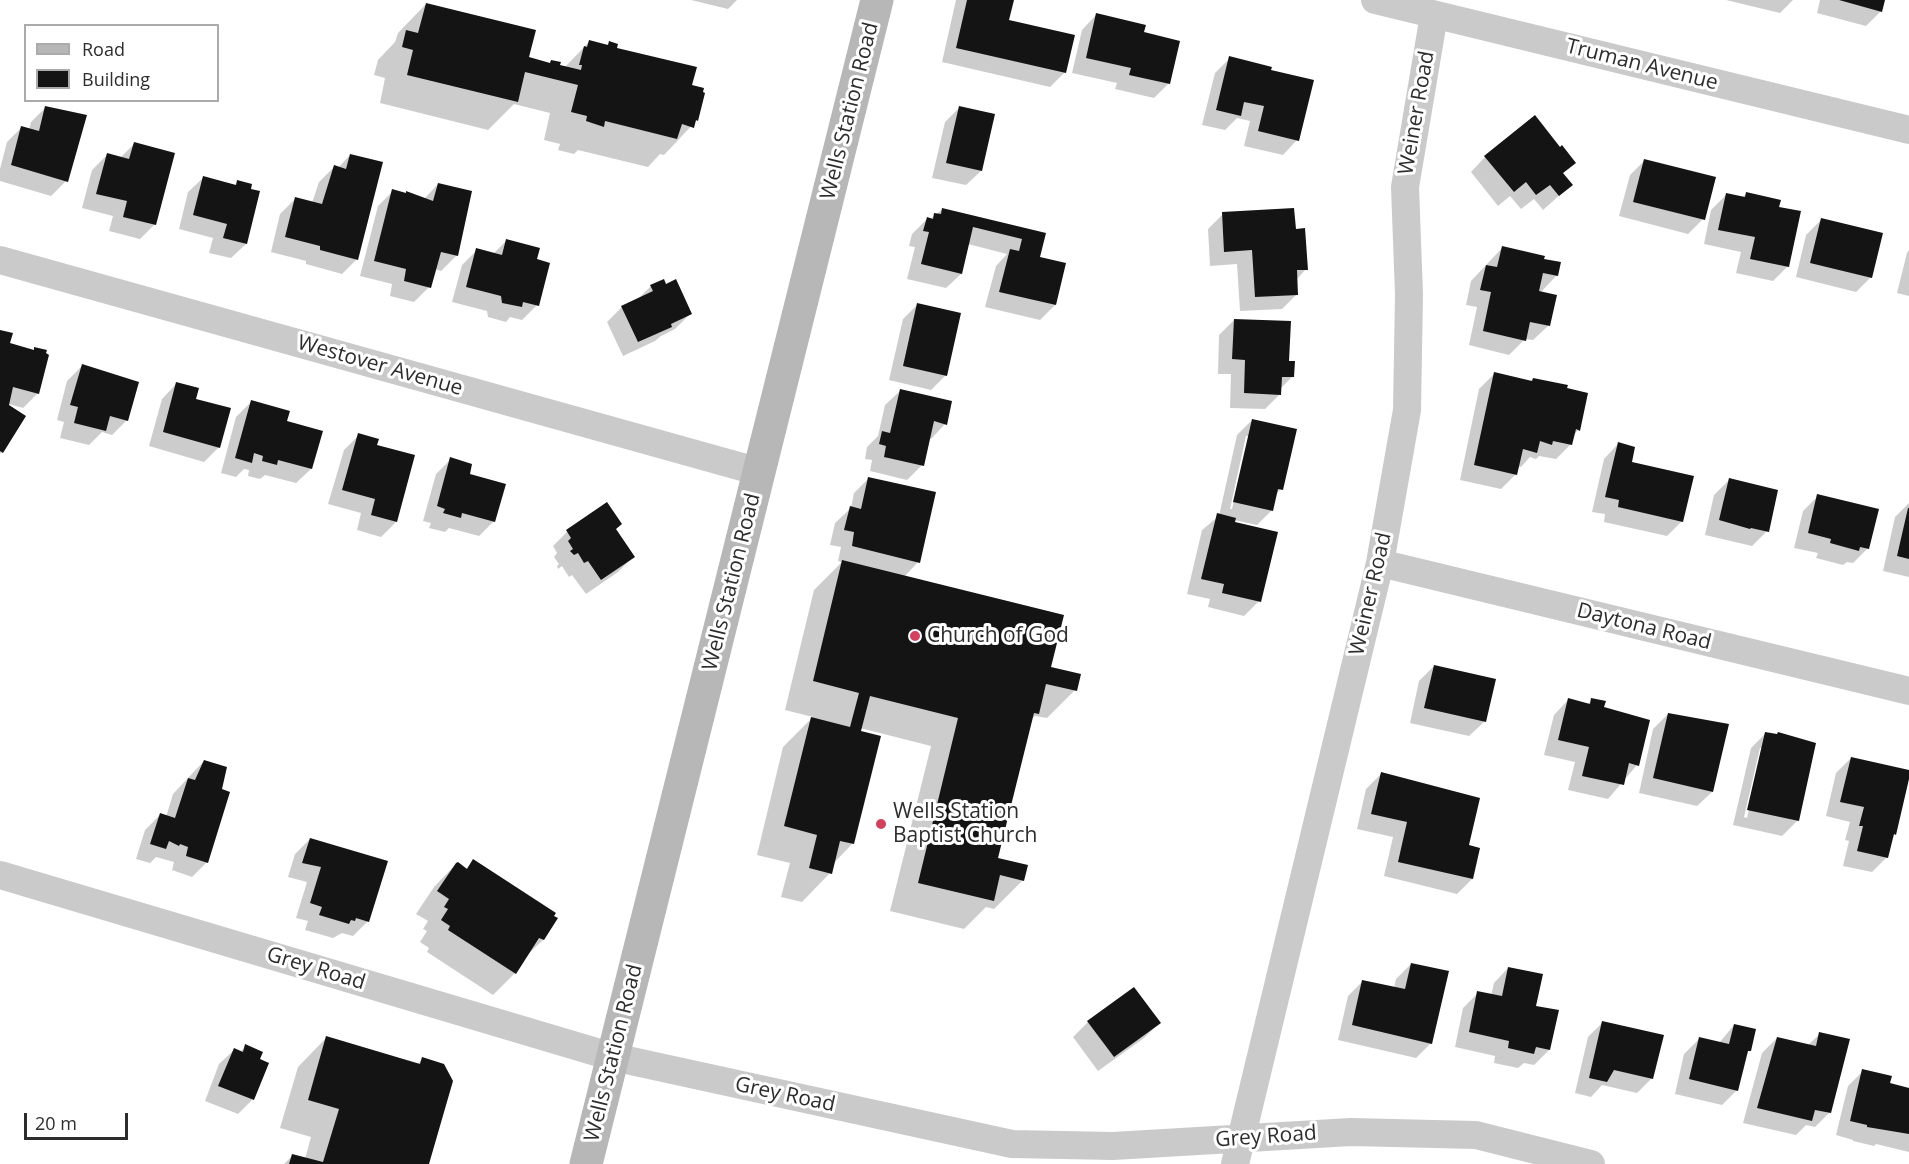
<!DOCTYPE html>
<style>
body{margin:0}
#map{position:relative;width:1909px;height:1164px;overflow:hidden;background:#fff;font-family:"Open Sans",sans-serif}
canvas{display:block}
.legend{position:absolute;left:24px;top:24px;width:195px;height:78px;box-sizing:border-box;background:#fff;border:2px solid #ababab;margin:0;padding:8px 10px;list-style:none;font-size:18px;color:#2d2d2d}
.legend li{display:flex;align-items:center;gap:12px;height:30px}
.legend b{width:30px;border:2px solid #ababab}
.scale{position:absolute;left:24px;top:1113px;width:104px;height:27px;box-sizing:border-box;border:3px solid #2d2d2d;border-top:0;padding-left:8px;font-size:18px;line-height:21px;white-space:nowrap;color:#2d2d2d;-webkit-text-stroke:4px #fff;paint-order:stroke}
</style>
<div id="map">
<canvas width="1909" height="1164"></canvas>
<ul class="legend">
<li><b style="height:8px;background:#b7b7b7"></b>Road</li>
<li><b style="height:16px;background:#141414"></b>Building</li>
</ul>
<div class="scale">20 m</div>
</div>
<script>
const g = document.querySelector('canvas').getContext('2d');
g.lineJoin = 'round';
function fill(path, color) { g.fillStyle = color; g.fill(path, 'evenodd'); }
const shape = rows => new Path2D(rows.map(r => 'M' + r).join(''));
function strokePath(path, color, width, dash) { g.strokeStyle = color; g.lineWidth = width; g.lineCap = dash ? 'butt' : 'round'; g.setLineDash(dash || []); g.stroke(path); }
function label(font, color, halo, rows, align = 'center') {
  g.font = font + ' "Open Sans",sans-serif'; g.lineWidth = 6; g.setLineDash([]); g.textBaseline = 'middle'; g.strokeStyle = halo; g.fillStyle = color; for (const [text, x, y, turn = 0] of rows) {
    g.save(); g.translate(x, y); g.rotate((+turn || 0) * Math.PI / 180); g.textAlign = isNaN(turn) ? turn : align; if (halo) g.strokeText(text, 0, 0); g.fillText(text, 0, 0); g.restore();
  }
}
const shadow = shape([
 [691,0,737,0,728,9],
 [956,0,1012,0,1008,21,1065,72,1050,87,942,62],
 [1726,0,1793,0,1780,13],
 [1820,0,1884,0,1881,11,1866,26,1817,13],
 [426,4,527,59,549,64,551,61,564,68,589,42,606,46,609,43,615,49,690,86,697,120,664,155,660,154,648,167,578,150,574,154,558,150,560,144,544,140,550,113,514,104,488,130,380,103,385,78,374,75,378,60,395,42,398,33],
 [1096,15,1169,83,1154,98,1115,89,1117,83,1072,73,1082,30],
 [1230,58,1297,140,1283,155,1244,146,1250,121,1237,118,1225,130,1202,125,1215,73],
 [46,107,66,181,51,196,0,181,0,169,7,142,22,127,29,130,31,122],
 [960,107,981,171,966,185,932,178,945,122],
 [134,144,155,224,140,239,109,231,113,216,82,208,92,170,107,155,120,158],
 [1559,149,1574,163,1562,174,1571,185,1543,210,1534,199,1521,209,1510,196,1498,206,1471,172,1485,157],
 [350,155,357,259,342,274,306,264,306,261,271,252,280,214,295,199,312,203,319,182,334,167,338,168],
 [1645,160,1703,219,1688,234,1619,216,1630,175],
 [203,178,234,186,238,182,246,244,231,258,209,253,213,238,179,229,188,192],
 [438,184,471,192,456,256,441,271,435,269,429,287,414,302,390,296,392,284,360,276,378,206,393,191,424,199],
 [1746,194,1778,208,1788,266,1773,281,1736,273,1741,252,1704,244,1711,210,1726,195,1742,198],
 [943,209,1044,234,1039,258,1055,305,1040,320,985,307,996,266,1007,254,968,244,961,274,946,288,907,279,915,247,909,246,912,234,927,219,930,219],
 [1223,214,1294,230,1306,269,1296,280,1297,294,1282,309,1240,311,1237,264,1210,266,1208,229],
 [1821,220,1871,277,1856,292,1796,277,1806,235],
 [507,240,536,260,537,305,522,320,510,317,506,322,488,317,487,311,452,302,462,265,477,250,493,254],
 [1503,247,1557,275,1540,293,1548,326,1533,340,1525,339,1509,355,1469,345,1477,307,1466,305,1471,281],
 [1909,250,1909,296,1897,293,1907,253],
 [651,286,690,314,675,329,661,336,655,341,623,356,607,322,622,307,637,300],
 [918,304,946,375,931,390,889,380,903,319],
 [1234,320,1288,362,1293,376,1280,389,1280,394,1265,409,1230,408,1231,374,1218,374,1219,335],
 [0,331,8,344,33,351,35,348,38,393,23,408,5,403,2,452,0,454],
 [82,366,127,420,112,435,102,432,89,445,60,438,64,422,57,420,67,381],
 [1494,374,1530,382,1533,379,1578,430,1573,436,1571,444,1556,459,1539,456,1536,459,1530,457,1521,467,1518,466,1516,474,1501,489,1460,480,1479,389],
 [176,384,195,400,219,447,204,462,149,446,162,399],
 [900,391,945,424,931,439,929,438,922,465,907,480,870,471,872,460,865,459,867,447,878,436,885,405],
 [251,402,285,422,311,469,296,483,265,475,260,479,248,476,249,470,244,469,236,477,221,473,236,417],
 [1252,420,1281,489,1275,495,1272,510,1257,525,1234,520,1259,601,1244,616,1208,607,1210,599,1187,594,1202,530,1219,516,1237,435],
 [1246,436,1249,436,1232,509,1230,509],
 [359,435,375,446,396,522,381,537,357,530,361,513,328,504,344,450],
 [1618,444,1630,463,1682,521,1667,536,1604,522,1605,514,1592,512,1604,459],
 [451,459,468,475,494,521,479,536,449,528,445,532,429,528,431,523,423,521,436,474],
 [869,478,918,562,904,577,1049,668,1075,690,1047,718,1035,716,1031,719,997,859,1026,866,1022,881,994,909,986,907,964,929,890,911,931,746,860,728,853,843,833,864,830,873,802,902,781,897,790,863,757,855,783,747,813,717,785,710,814,590,842,562,838,561,841,547,830,545,835,523,851,508,854,493],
 [1729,480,1767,531,1752,546,1705,535,1714,495],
 [1818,496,1868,548,1853,563,1847,562,1843,565,1816,558,1818,553,1794,548,1803,511],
 [1909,503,1909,577,1883,571,1895,517],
 [567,532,633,557,618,572,586,594,572,575,569,577,562,566,558,569,557,566,559,564,554,557,557,553,553,546],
 [1434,666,1484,722,1469,736,1410,723,1419,681],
 [1568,700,1587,705,1592,700,1603,708,1637,765,1608,799,1568,790,1575,762,1544,755,1554,715],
 [1668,714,1712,792,1697,806,1639,793,1653,729],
 [1766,733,1814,744,1797,821,1782,836,1733,825,1751,748],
 [1760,748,1763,748,1747,818,1744,817],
 [1851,758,1909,772,1894,834,1891,837,1887,857,1872,872,1843,866,1849,841,1845,840,1850,822,1826,816,1836,773],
 [204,761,207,862,192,877,172,870,174,862,156,857,150,863,136,859,145,830,160,815,166,817,173,794],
 [1381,774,1467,846,1479,849,1472,879,1457,894,1384,876,1393,837,1357,829,1366,789],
 [310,839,368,921,353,936,342,933,333,938,305,930,308,921,296,918,307,882,288,877,295,854],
 [473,861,556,919,543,940,525,957,515,973,493,995,427,952,429,948,420,942,427,931,423,929,428,921,416,914,434,887,456,864,465,870],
 [1411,964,1431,1043,1416,1058,1338,1040,1348,996,1363,981,1394,988,1396,979],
 [1508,968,1534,1007,1557,1011,1549,1050,1534,1065,1524,1063,1518,1068,1494,1063,1495,1056,1455,1047,1463,1008,1478,993,1491,996,1494,983],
 [1088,1022,1159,1023,1144,1038,1098,1071,1073,1037],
 [1603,1022,1652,1078,1637,1093,1602,1085,1591,1097,1575,1093,1588,1037],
 [1734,1025,1749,1050,1746,1054,1737,1090,1722,1105,1675,1094,1684,1054,1699,1039,1719,1043],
 [1820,1034,1830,1112,1815,1127,1806,1125,1796,1135,1743,1123,1762,1053,1777,1038,1807,1046],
 [326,1038,417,1065,422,1059,427,1164,284,1164,293,1155,305,1159,311,1137,280,1128,298,1067],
 [246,1046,258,1060,253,1099,238,1114,205,1101,219,1064,234,1050,240,1052],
 [1863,1071,1888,1084,1909,1089,1909,1152,1876,1144,1874,1146,1853,1141,1853,1140,1836,1135,1848,1086]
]);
const building = shape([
 [967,0,1014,0,1009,20,1075,35,1066,73,956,48],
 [1839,0,1885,0,1882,12],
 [426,3,536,30,529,57,550,63,551,60,561,62,560,65,581,70,582,65,579,65,584,46,587,47,589,40,608,45,609,41,618,44,617,48,697,67,692,85,704,88,703,92,705,93,698,121,696,120,694,128,682,124,677,139,605,121,604,127,586,121,587,116,571,112,578,85,525,72,518,102,407,75,413,50,402,47,406,30,418,33],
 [1096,13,1146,25,1144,32,1180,41,1170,84,1129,75,1131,68,1086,58],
 [1229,56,1272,67,1271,70,1314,80,1299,141,1258,131,1264,106,1244,102,1241,116,1216,110],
 [45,106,87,115,68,182,11,165,21,126,39,131],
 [959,106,995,114,982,171,946,163],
 [1535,115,1560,147,1562,145,1576,163,1563,173,1573,185,1559,196,1550,185,1536,195,1526,182,1514,192,1484,156],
 [134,142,175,153,156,225,123,217,127,201,96,194,107,153,129,159],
 [350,154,383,162,358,260,320,250,320,246,285,237,295,197,322,204,334,165,346,169],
 [1644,159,1716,177,1705,220,1633,202],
 [203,176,236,185,237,180,252,184,251,189,260,191,247,244,223,238,227,224,193,215],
 [438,183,472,191,458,256,441,252,431,288,404,281,406,269,374,261,392,189,406,193,406,191,433,201],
 [1746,192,1781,200,1779,207,1801,211,1789,267,1750,259,1755,237,1718,230,1726,193,1745,197],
 [942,208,1046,233,1040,257,1066,263,1056,305,999,292,1010,249,1019,251,1022,239,973,227,962,274,921,264,929,232,923,231,927,217,933,219,934,213,941,214],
 [1294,208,1296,229,1305,228,1308,270,1297,270,1298,295,1255,297,1252,250,1224,252,1222,212],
 [1821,218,1883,233,1872,278,1810,263],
 [506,239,540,248,537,259,550,263,539,306,523,302,522,307,502,303,501,296,466,287,476,248,502,255],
 [1502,246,1545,256,1544,259,1561,262,1558,276,1543,273,1539,291,1557,295,1550,326,1530,322,1526,341,1483,331,1491,292,1480,290,1486,265,1497,267],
 [664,279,666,284,676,279,692,314,671,324,672,327,638,342,621,306,653,291,650,285],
 [917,303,961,313,947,376,903,366],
 [1234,319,1291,321,1289,361,1295,361,1294,377,1282,377,1281,395,1244,393,1245,360,1232,359],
 [0,330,13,333,10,343,34,350,34,347,47,350,46,353,49,355,39,394,13,387,9,405,26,416,3,453,0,451],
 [82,364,139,382,128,421,110,416,106,431,74,423,78,407,70,405],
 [1494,372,1532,381,1533,378,1568,385,1567,388,1588,393,1580,431,1576,429,1572,445,1553,441,1552,445,1540,441,1537,453,1523,449,1517,475,1474,465],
 [176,382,199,388,196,399,231,408,220,448,163,432],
 [900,389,952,401,947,425,934,421,924,466,884,457,886,446,879,444,882,431,890,433],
 [251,400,290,411,287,421,323,431,312,469,278,460,277,465,262,461,263,456,254,453,252,463,235,458],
 [1252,419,1297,429,1283,490,1278,489,1273,511,1233,502],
 [358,433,379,439,377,445,415,455,397,522,371,515,375,499,342,490],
 [1618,442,1635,447,1632,462,1694,476,1683,522,1618,507,1619,500,1605,497],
 [450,457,472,464,470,474,506,484,495,522,462,513,461,518,443,513,445,509,437,506],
 [868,477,936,492,920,563,852,546,854,532,844,530,850,506,861,509],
 [1729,478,1778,490,1769,532,1751,528,1750,529,1719,520],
 [1817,494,1879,509,1869,549,1860,547,1859,551,1830,543,1831,539,1808,533],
 [607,502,622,524,616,529,635,557,601,580,588,561,584,563,578,553,574,555,570,551,573,549,568,541,571,538,566,530],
 [1908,508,1909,508,1909,559,1897,556],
 [1217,513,1236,518,1235,522,1278,532,1261,602,1222,593,1224,584,1201,579],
 [842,560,1064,615,1051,667,1081,674,1077,691,1046,684,1039,714,1034,713,998,858,1028,865,1024,881,1000,875,994,901,918,883,958,718,870,696,861,731,881,736,854,844,840,841,832,874,809,868,817,835,784,826,811,717,850,727,859,693,813,681],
 [1434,665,1496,679,1486,722,1424,708],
 [1568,698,1590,704,1591,698,1606,701,1604,707,1650,720,1639,766,1629,763,1624,785,1582,776,1589,747,1558,740],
 [1668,713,1729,724,1713,792,1653,778],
 [1765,732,1777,734,1778,732,1816,743,1799,821,1747,810],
 [1851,757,1909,770,1909,779,1896,835,1894,834,1888,858,1857,851,1863,826,1859,826,1864,807,1840,802],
 [204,760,227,767,222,789,230,792,208,863,186,856,188,847,180,844,179,846,169,841,166,849,150,844,160,813,175,818,188,778,195,780],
 [1381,772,1480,798,1469,845,1480,848,1473,879,1398,862,1407,822,1371,814],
 [310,838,388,861,369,922,356,918,355,921,351,920,349,924,319,915,322,907,310,903,321,867,302,863],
 [473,859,556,913,554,916,558,918,544,940,539,938,516,974,448,930,450,926,441,920,448,909,444,907,449,899,437,891,456,863,458,862,467,869],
 [1411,963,1449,971,1432,1044,1352,1025,1362,980,1405,989],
 [1508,967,1543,974,1536,1006,1559,1010,1550,1050,1536,1047,1534,1054,1508,1048,1509,1041,1469,1032,1477,991,1502,996],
 [1134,987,1161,1023,1114,1057,1087,1021],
 [1602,1021,1664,1035,1653,1079,1614,1070,1607,1082,1589,1078],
 [1734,1024,1756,1029,1751,1051,1748,1051,1738,1091,1689,1079,1699,1037,1729,1044],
 [1819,1032,1850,1039,1831,1113,1815,1110,1812,1121,1757,1108,1777,1037,1816,1046],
 [326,1036,420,1064,422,1057,444,1064,453,1081,429,1164,289,1164,292,1154,323,1162,339,1109,308,1100],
 [245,1044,263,1052,260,1059,269,1063,254,1100,218,1086,234,1048,243,1052],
 [1862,1069,1892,1076,1890,1083,1909,1088,1909,1134,1867,1127,1867,1125,1850,1121]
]);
const street = shape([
 [1375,0,1909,130],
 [0,260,760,472],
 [1380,563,1909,691],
 [0,875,613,1057,1012,1144,1113,1146,1351,1132,1476,1135,1591,1164],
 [1235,1164,1380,563,1407,410,1409,294,1405,187,1434,15]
]);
const secondary = shape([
 [586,1164,877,0]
]);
const markers = [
 [915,636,6,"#d1425f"],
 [881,824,6,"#d1425f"]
];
const streetNames = [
 ["Truman Avenue",1642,65,14],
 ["Wells Station Road",850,111,-76],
 ["Weiner Road",1417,113,-80],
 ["Westover Avenue",380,366,16],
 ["Wells Station Road",732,582,-76],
 ["Weiner Road",1371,594,-77],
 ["Daytona Road",1644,627,14],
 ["Grey Road",316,969,17],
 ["Wells Station Road",614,1053,-76],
 ["Grey Road",785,1095,12],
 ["Grey Road",1266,1137,-4]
];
const poiNames = [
 ["Church of God",927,636],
 ["Wells Station",893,812],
 ["Baptist Church",893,836]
];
fill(shadow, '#0003');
fill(building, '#141414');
strokePath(street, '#cacaca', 28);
strokePath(secondary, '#b7b7b7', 33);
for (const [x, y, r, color] of markers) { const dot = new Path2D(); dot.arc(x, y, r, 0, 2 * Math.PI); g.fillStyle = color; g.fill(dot); strokePath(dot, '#fff', 2); }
label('21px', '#2d2d2d', '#fff', streetNames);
label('21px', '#2d2d2d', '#fff', poiNames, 'left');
</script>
